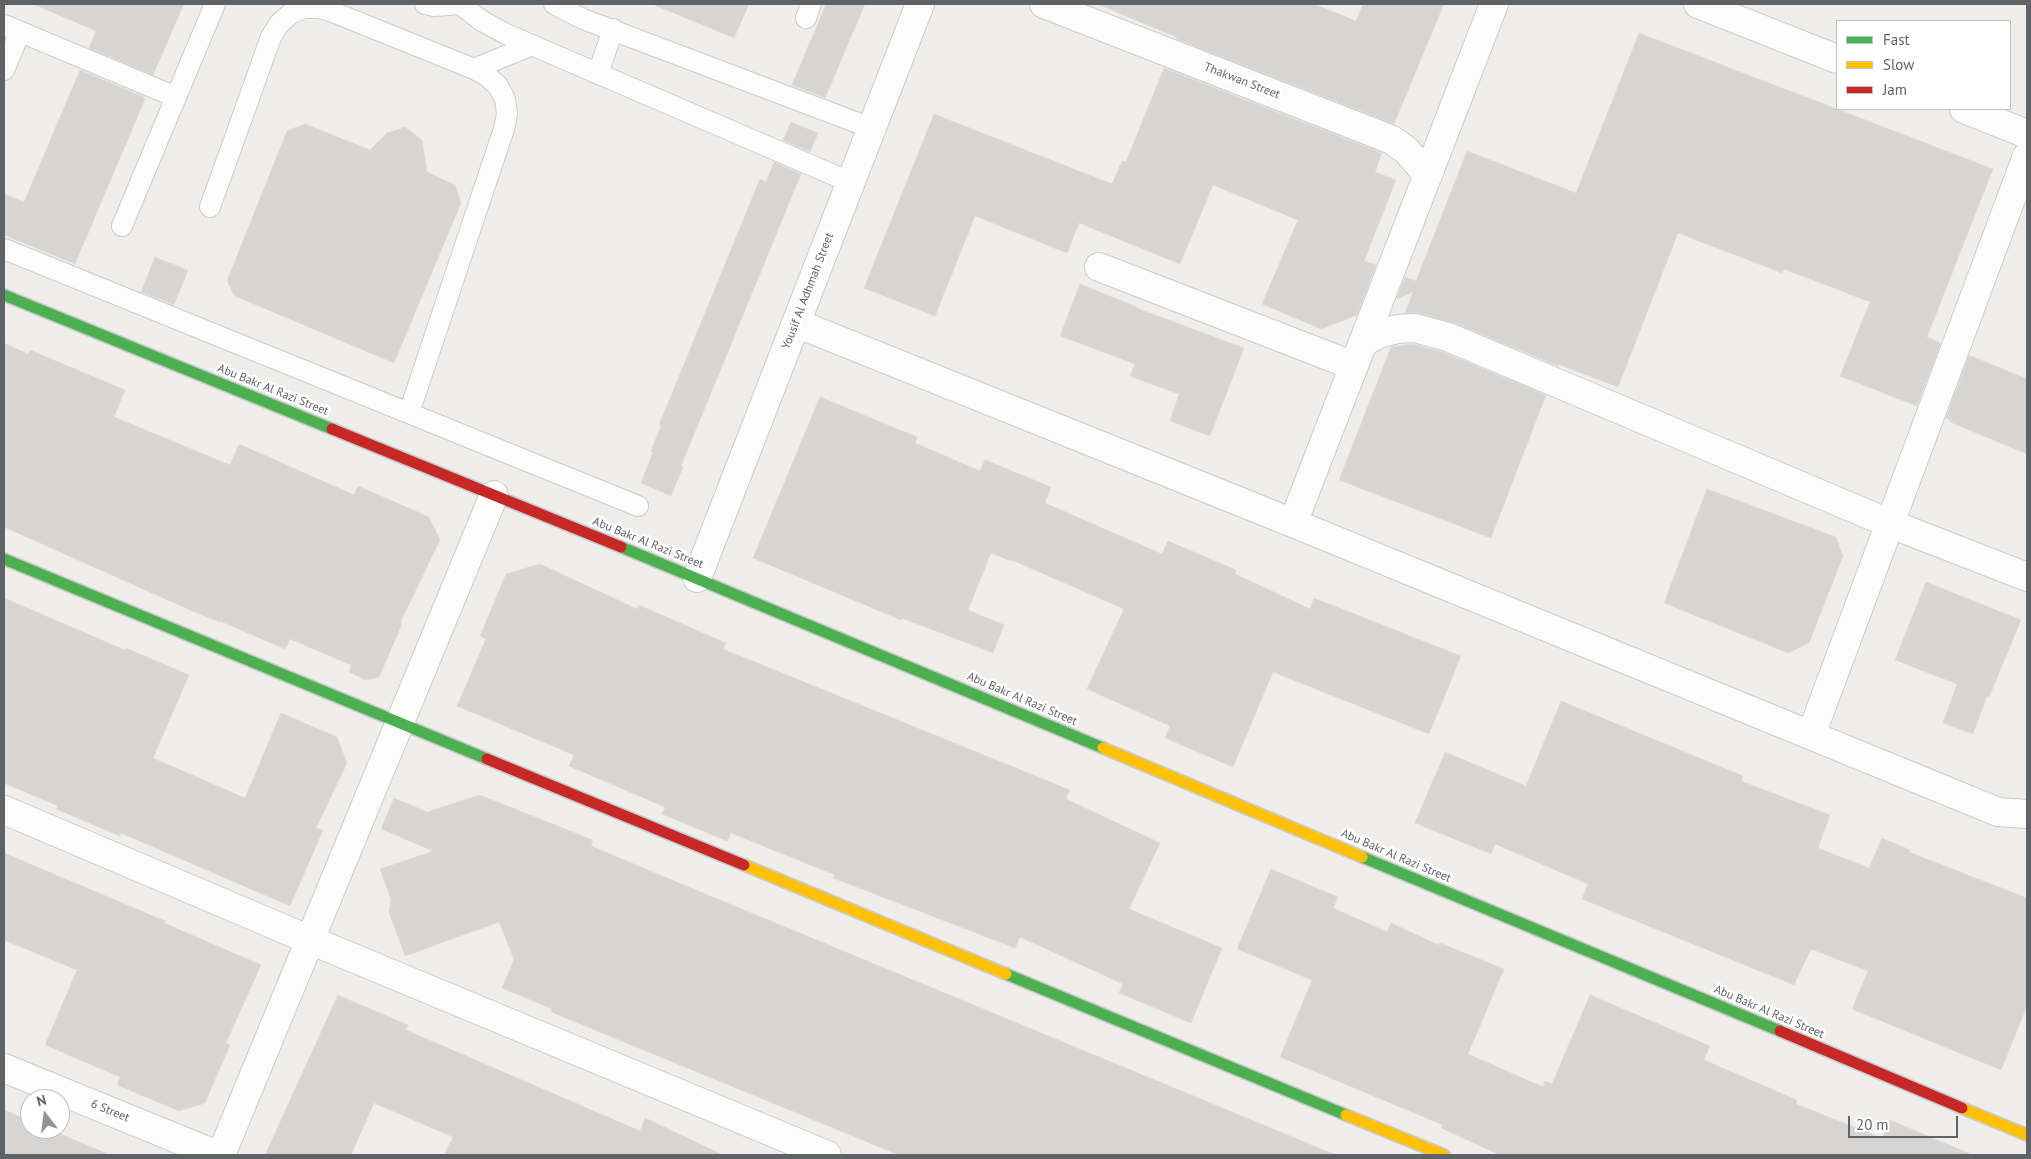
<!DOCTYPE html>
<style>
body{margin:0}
#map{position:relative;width:2031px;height:1159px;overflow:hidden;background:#efeeea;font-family:"PT Sans",sans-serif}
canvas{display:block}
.frame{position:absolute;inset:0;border:5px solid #5f6368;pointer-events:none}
.legend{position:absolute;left:1836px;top:20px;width:175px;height:90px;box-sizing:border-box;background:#fff;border:1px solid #bfc1c3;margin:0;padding:6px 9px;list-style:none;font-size:15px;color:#5f6368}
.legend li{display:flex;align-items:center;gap:10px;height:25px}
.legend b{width:25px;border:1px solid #bfc1c3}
.north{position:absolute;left:20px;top:1089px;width:50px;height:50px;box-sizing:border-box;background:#fff;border:1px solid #bfc1c3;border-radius:50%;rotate:345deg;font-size:14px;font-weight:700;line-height:20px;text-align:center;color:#5f6368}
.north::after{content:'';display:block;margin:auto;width:18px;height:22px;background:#919496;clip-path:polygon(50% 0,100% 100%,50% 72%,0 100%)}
.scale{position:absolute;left:1848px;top:1116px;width:110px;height:22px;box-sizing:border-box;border:2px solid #5f6368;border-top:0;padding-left:6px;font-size:15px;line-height:18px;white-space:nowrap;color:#5f6368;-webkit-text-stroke:4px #fff;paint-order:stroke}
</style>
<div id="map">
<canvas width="2031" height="1159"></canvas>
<div class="frame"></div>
<ul class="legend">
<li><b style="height:6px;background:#4caf50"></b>Fast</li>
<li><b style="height:6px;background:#ffc107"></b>Slow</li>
<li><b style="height:6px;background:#c62828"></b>Jam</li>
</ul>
<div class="north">N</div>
<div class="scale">20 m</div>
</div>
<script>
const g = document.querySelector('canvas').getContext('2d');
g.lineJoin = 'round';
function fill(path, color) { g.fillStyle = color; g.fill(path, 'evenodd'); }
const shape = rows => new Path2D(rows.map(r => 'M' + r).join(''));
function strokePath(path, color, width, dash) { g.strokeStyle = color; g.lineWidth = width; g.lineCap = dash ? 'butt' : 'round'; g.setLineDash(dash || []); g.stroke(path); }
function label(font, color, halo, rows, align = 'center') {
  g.font = font + ' "PT Sans",sans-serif'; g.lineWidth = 5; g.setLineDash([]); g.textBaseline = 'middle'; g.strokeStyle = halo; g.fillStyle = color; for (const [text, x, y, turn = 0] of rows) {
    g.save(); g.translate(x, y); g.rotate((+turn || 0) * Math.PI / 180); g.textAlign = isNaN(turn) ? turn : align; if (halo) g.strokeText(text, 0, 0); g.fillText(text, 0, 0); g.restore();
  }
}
const building = shape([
 [33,4,184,4,153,75,89,48,96,31,33,4],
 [652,4,749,4,734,38,652,4],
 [826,4,865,4,825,98,792,85,826,4],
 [1097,4,1314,4,1356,21,1363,4,1444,4,1394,124,1176,39,1176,37,1097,4],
 [1639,33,1993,169,1927,337,1941,343,1917,406,1840,376,1870,302,1784,269,1782,273,1678,233,1618,387,1558,364,1558,366,1454,323,1419,313,1405,313,1413,292,1397,299,1405,277,1416,281,1467,151,1576,193,1639,33],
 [1164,68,1382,153,1375,172,1396,180,1364,261,1376,265,1357,315,1321,329,1262,304,1298,220,1213,185,1180,264,1079,223,1067,253,975,216,935,316,864,288,934,114,1112,184,1122,161,1126,162,1164,68],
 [80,70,144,97,143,99,145,99,75,264,4,235,4,194,24,202,80,70],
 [791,122,818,133,810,152,783,140,791,122],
 [305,124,370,150,387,133,405,127,422,140,427,172,455,185,461,203,394,363,235,296,227,281,287,131,305,124],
 [774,162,801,174,681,466,683,467,671,496,641,483,653,452,651,451,661,426,659,425,760,179,766,182,774,162],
 [155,257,188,270,174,305,141,292,155,257],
 [1080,284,1137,307,1136,308,1244,348,1210,436,1170,421,1179,394,1130,376,1135,364,1060,336,1080,284],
 [4,343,28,354,30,350,125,390,114,417,230,465,239,444,354,495,358,486,429,517,440,540,400,623,402,624,379,677,366,680,349,672,351,665,290,639,285,649,220,621,219,622,190,610,4,527,4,343],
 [1413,344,1443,352,1546,395,1491,538,1339,480,1391,347,1413,344],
 [1969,355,2027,379,2027,454,1950,422,1951,420,1946,418,1969,355],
 [820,397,917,437,915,443,980,471,985,460,1051,487,1045,503,1162,554,1168,541,1236,570,1235,574,1310,609,1314,598,1461,656,1429,734,1273,672,1233,767,1165,738,1170,726,1087,689,1124,609,1012,560,1011,561,991,553,968,610,1004,625,993,653,902,618,901,620,753,558,820,397],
 [1707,489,1836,537,1843,556,1809,643,1788,653,1664,603,1707,489],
 [540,564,637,609,639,605,726,643,723,649,1070,790,1066,799,1160,843,1129,909,1222,948,1191,1023,1119,993,1123,984,1020,937,1015,948,833,878,835,875,731,833,727,841,662,814,665,807,569,766,574,755,457,706,486,639,480,636,506,574,540,564],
 [1926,582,2021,620,1989,697,1987,696,1973,734,1943,723,1957,684,1895,660,1926,582],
 [4,598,125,650,126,648,189,675,153,758,245,798,281,713,337,737,347,763,316,828,323,830,290,906,121,833,120,836,56,809,58,806,4,783,4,598],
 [1561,701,1743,776,1741,781,1830,815,1818,848,1869,868,1882,838,1910,850,1909,852,2027,898,2027,1006,2001,1070,1852,1009,1868,971,1811,949,1794,985,1582,899,1588,884,1495,844,1491,854,1415,823,1445,752,1526,786,1561,701],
 [480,795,593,840,591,846,679,883,1336,1155,899,1155,551,1012,552,1009,502,988,514,959,499,922,405,956,389,912,391,899,380,869,433,851,381,829,394,798,427,812,480,795],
 [4,853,165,921,164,923,261,965,226,1043,230,1045,205,1103,179,1111,117,1085,120,1077,45,1045,77,970,4,940,4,853],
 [1271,869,1338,897,1333,908,1387,932,1391,923,1439,945,1440,943,1504,969,1468,1054,1543,1087,1545,1081,1552,1084,1590,995,1710,1046,1704,1060,1797,1100,1796,1104,1882,1138,1890,1120,1973,1155,1500,1155,1441,1128,1443,1125,1280,1057,1312,980,1237,949,1271,869],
 [338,995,408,1025,406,1030,640,1131,645,1118,723,1155,444,1155,453,1137,374,1103,351,1155,265,1155,338,995],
 [4,1110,30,1121,30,1129,49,1129,110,1155,4,1155,4,1110]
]);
const lane = shape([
 [425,4,434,6,461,4],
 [460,4,482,21,506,34,850,182],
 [554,4,583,19,871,128],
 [806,18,811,4],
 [4,25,176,97],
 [474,69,532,45],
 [4,70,20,32],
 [598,74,613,29],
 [210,207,271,37,279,24,290,14,304,8,319,8,333,12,474,69,487,76,498,86,505,99,507,114,504,129,409,413],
 [122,226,215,4],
 [4,249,638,506]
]);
const street = shape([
 [1044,4,1377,134,1392,140,1406,150,1428,175],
 [1698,4,1837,59],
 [1964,109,2027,134],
 [1099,267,1354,366],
 [796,323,1293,523,1998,812,2027,814],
 [1364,342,1379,334,1397,329,1415,328,1448,337,1891,524,2027,577],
 [1293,523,1494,4],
 [697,578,920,4],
 [1811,735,2027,156],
 [4,810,310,940,827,1155],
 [4,1068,217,1155],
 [221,1155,494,495]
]);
const fast = shape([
 [4,295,332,429],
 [621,547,1103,748],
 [4,559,487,759],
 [1362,857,1780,1031],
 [1006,974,1346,1115]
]);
const slow = shape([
 [1103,748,1362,857],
 [744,865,1006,974],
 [1962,1108,2027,1135],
 [1346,1115,1444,1155]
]);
const jam = shape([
 [332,429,621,547],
 [487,759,744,865],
 [1780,1031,1962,1108]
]);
const streetNames = [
 ["Thakwan Street",1242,81,21],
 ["Yousif Al Adhmah Street",808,291,-69],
 ["Abu Bakr Al Razi Street",273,390,22],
 ["Abu Bakr Al Razi Street",648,543,22],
 ["Abu Bakr Al Razi Street",1022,699,23],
 ["Abu Bakr Al Razi Street",1396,856,23],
 ["Abu Bakr Al Razi Street",1769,1012,23],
 ["6 Street",110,1111,22]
];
fill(building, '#d6d5d3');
strokePath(building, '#deddd9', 1);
strokePath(lane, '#cbcccc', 22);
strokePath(street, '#cbcccc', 30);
strokePath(fast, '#cacacb', 14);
strokePath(slow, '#cacacb', 14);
strokePath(jam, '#cacacb', 14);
strokePath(lane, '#fdfcfc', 20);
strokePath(street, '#fdfcfc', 28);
strokePath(fast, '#4caf50', 11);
strokePath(slow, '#ffc107', 11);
strokePath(jam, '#c62828', 11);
label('12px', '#5f6368', '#fff', streetNames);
</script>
